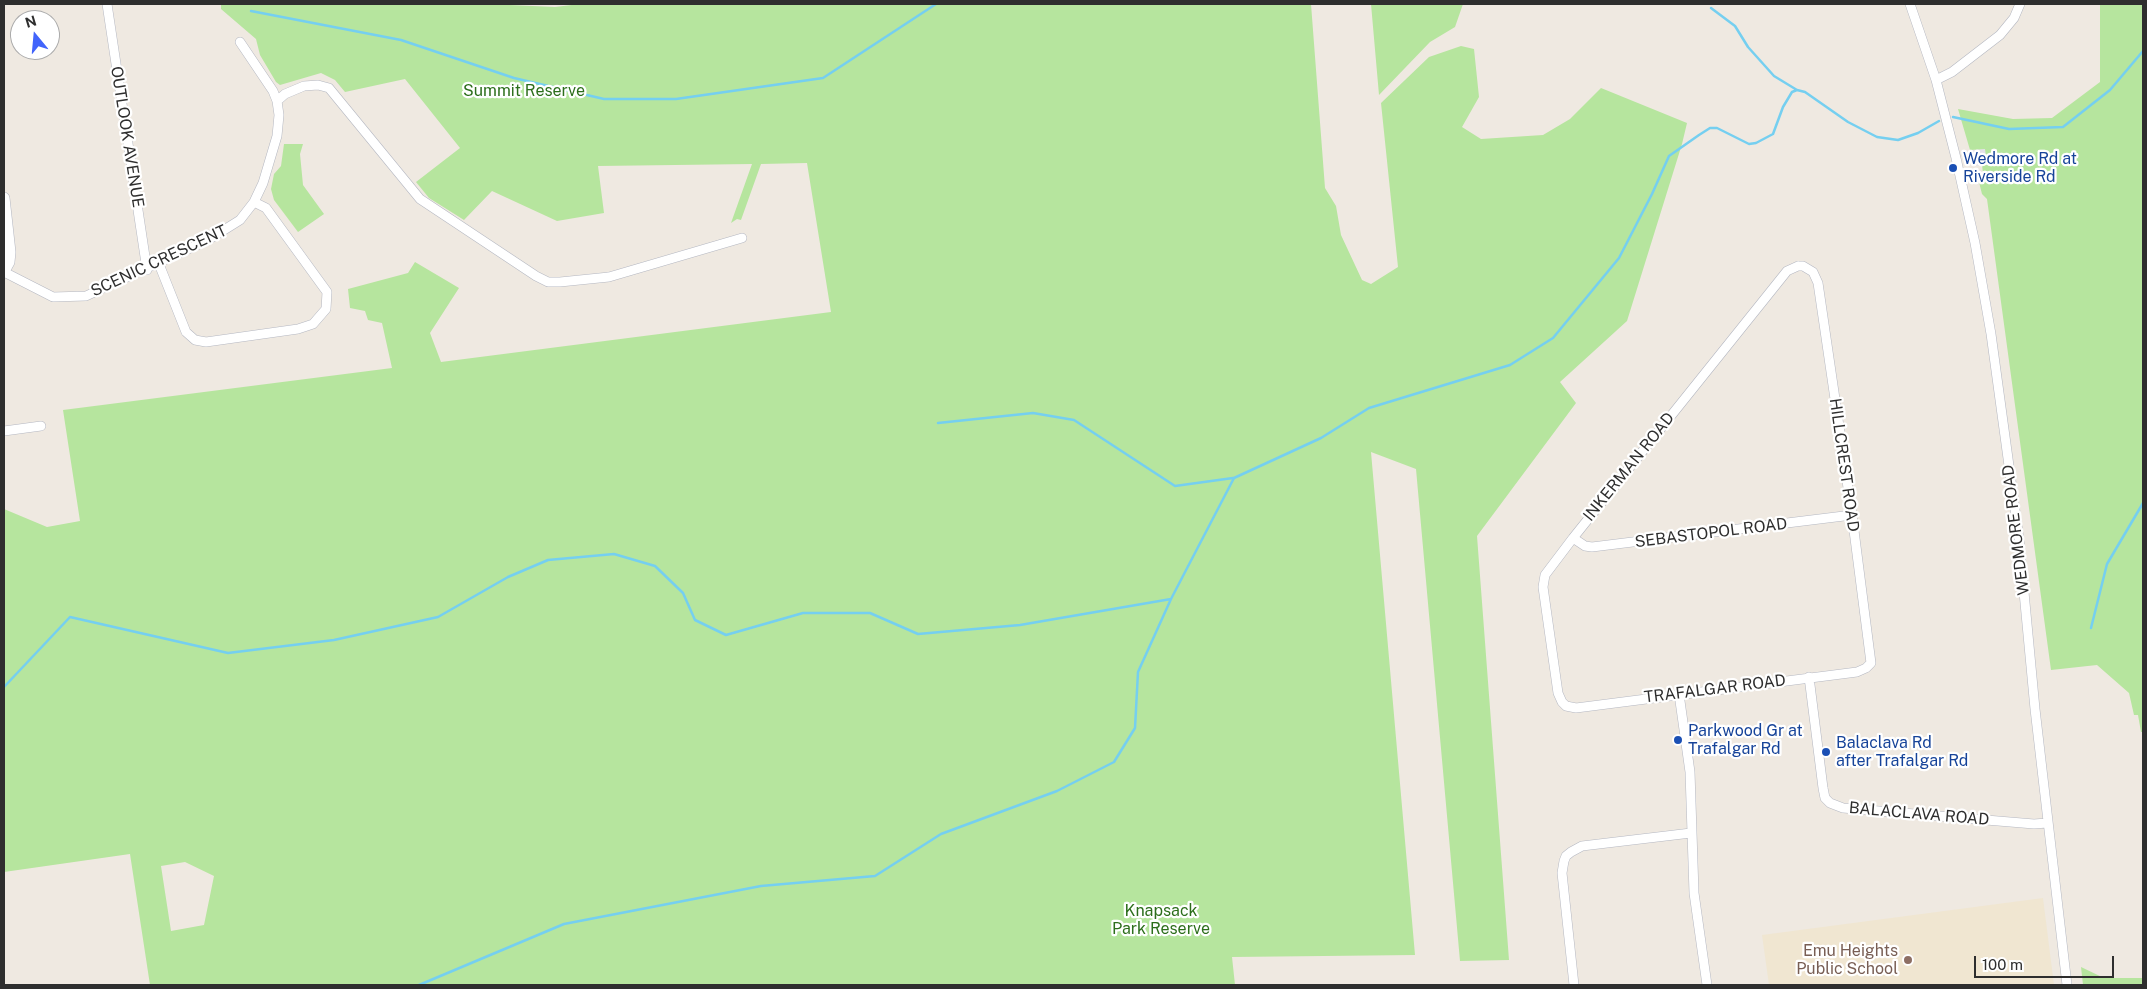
<!DOCTYPE html>
<style>
body{margin:0}
#map{position:relative;width:2147px;height:989px;overflow:hidden;background:#efe9e1;font-family:"Public Sans",sans-serif}
canvas{display:block}
.frame{position:absolute;inset:0;border:5px solid #2e2e2e;pointer-events:none}
.north{position:absolute;left:10px;top:10px;width:50px;height:50px;box-sizing:border-box;background:#fff;border:1px solid #ababab;border-radius:50%;rotate:343deg;font-size:14px;font-weight:700;line-height:20px;text-align:center;color:#2e2e2e}
.north::after{content:'';display:block;margin:auto;width:18px;height:22px;background:#4264fb;clip-path:polygon(50% 0,100% 100%,50% 72%,0 100%)}
.scale{position:absolute;left:1974px;top:956px;width:140px;height:22px;box-sizing:border-box;border:2px solid #2e2e2e;border-top:0;padding-left:6px;font-size:15px;line-height:18px;white-space:nowrap;color:#2e2e2e;-webkit-text-stroke:4px #fff;paint-order:stroke}
</style>
<div id="map">
<canvas width="2147" height="989"></canvas>
<div class="frame"></div>
<div class="north">N</div>
<div class="scale">100 m</div>
</div>
<script>
const g = document.querySelector('canvas').getContext('2d');
g.lineJoin = 'round';
function fill(path, color) { g.fillStyle = color; g.fill(path, 'evenodd'); }
const shape = rows => new Path2D(rows.map(r => 'M' + r).join(''));
function strokePath(path, color, width, dash) { g.strokeStyle = color; g.lineWidth = width; g.lineCap = dash ? 'butt' : 'round'; g.setLineDash(dash || []); g.stroke(path); }
function label(font, color, halo, rows, align = 'center') {
  g.font = font + ' "Public Sans",sans-serif'; g.lineWidth = 4.5; g.setLineDash([]); g.textBaseline = 'middle'; g.strokeStyle = halo; g.fillStyle = color; for (const [text, x, y, turn = 0] of rows) {
    g.save(); g.translate(x, y); g.rotate((+turn || 0) * Math.PI / 180); g.textAlign = isNaN(turn) ? turn : align; if (halo) g.strokeText(text, 0, 0); g.fillText(text, 0, 0); g.restore();
  }
}
const industrial = shape([
 [1985,149,1987,165,1974,166,1970,150]
]);
const education = shape([
 [2043,898,2054,985,1769,985,1762,935]
]);
const green = shape([
 [221,4,487,4,555,7,580,4,1311,4,1325,188,1336,206,1341,235,1362,280,1371,284,1398,267,1381,103,1429,57,1461,46,1474,49,1479,97,1462,127,1481,139,1543,135,1570,119,1601,88,1687,123,1682,144,1627,321,1560,382,1576,403,1477,536,1509,960,1460,961,1416,469,1371,452,1415,955,1232,957,1235,985,150,985,130,854,4,872,4,509,47,527,80,521,63,410,392,368,382,323,368,320,365,311,350,308,348,289,408,273,415,262,459,288,430,333,441,362,831,312,807,163,761,164,741,220,737,219,731,223,752,164,598,166,604,213,557,221,492,191,464,220,429,198,416,182,460,148,405,79,345,92,335,80,321,73,280,85,276,82,260,55,256,39,221,9],
 [185,862,214,876,204,925,171,931,161,866],
 [1371,4,1463,4,1455,27,1430,42,1379,95],
 [2100,4,2143,4,2143,732,2141,732,2138,715,2134,715,2129,693,2097,665,2051,670,1987,199,1982,194,1979,182,1984,181,1982,165,1987,165,1985,149,1970,150,1958,109,2013,119,2052,118,2100,82],
 [284,144,303,144,300,154,303,185,324,214,298,232,274,200,271,189,274,174,281,166],
 [2081,967,2104,978,2143,978,2143,985,2083,985]
]);
const stream = shape([
 [1711,8,1735,26,1748,47,1774,76,1797,90],
 [251,11,401,40,514,78,604,99,676,99,823,78,936,4],
 [1953,117,2009,129,2063,127,2110,90,2143,51],
 [938,423,1033,413,1074,420,1175,486,1233,478],
 [2091,628,2107,564,2143,503],
 [4,687,70,617,228,653,334,640,438,617,508,577,548,560,614,554,655,566,683,593,695,620,726,635,803,613,870,613,918,634,1020,625,1171,599,1234,478,1321,438,1369,408,1510,365,1553,338,1619,258,1652,194,1669,156,1699,135,1710,128,1717,128,1749,144,1756,143,1773,134,1783,107,1792,92,1797,90,1805,92,1848,122,1877,137,1898,140,1918,133,1939,121],
 [419,985,564,924,761,886,875,876,941,834,1057,791,1114,762,1135,728,1138,672,1171,599]
]);
const minor = shape([
 [107,4,147,270],
 [1910,4,1936,80,1956,158,1975,243,1991,334,2019,539,2035,709,2067,985],
 [1936,80,1952,72,2000,35,2014,18,2020,4],
 [277,101,285,94,304,86,318,85,329,88,420,199,536,276,548,282,560,282,609,277,742,238],
 [159,264,186,332,195,340,206,342,298,329,313,324,326,309,327,292,266,208,254,202],
 [1798,266,1803,266,1813,272,1818,283,1852,515,1871,663,1866,668,1857,672,1576,708,1566,706,1562,702,1558,693,1543,587,1545,575,1573,538,1787,271,1798,266],
 [4,272,53,297,86,296,208,240,240,220,254,202,263,183,277,136,279,115,277,101,273,91,240,42],
 [4,431,41,426],
 [1573,538,1585,546,1592,547,1852,515],
 [1809,677,1823,788,1825,798,1830,803,1843,808,2034,824,2047,823],
 [1679,694,1690,772,1694,893,1707,985],
 [1574,985,1562,873,1564,861,1566,856,1571,852,1582,846,1691,833]
]);
const tertiary = shape([
 [4,198,10,252,9,262,4,271]
]);
const markers = [
 [1953,168,5,"#1a4fb4"],
 [1678,740,5,"#1a4fb4"],
 [1826,752,5,"#1a4fb4"],
 [1908,960,5,"#8d6e63"]
];
const parkNames = [
 ["Summit Reserve",524,91],
 ["Knapsack",1161,911],
 ["Park Reserve",1161,929]
];
const streetNames = [
 ["OUTLOOK AVENUE",127,137,81],
 ["SCENIC CRESCENT",159,261,-25],
 ["HILLCREST ROAD",1844,465,82],
 ["INKERMAN ROAD",1629,467,-51],
 ["WEDMORE ROAD",2016,530,-97],
 ["SEBASTOPOL ROAD",1711,533,-7],
 ["TRAFALGAR ROAD",1715,689,-7],
 ["BALACLAVA ROAD",1919,814,5]
];
const transitNames = [
 ["Wedmore Rd at",1963,159],
 ["Riverside Rd",1963,177],
 ["Parkwood Gr at",1688,731],
 ["Trafalgar Rd",1688,749],
 ["Balaclava Rd",1836,743],
 ["after Trafalgar Rd",1836,761]
];
const educationNames = [
 ["Emu Heights",1898,951],
 ["Public School",1898,969]
];
fill(industrial, '#e3e1e8');
fill(education, '#f0e6d1');
fill(green, '#b6e59e');
strokePath(stream, '#75cff0', 2.5);
strokePath(minor, '#b4b7c1', 10);
strokePath(tertiary, '#b4b7c1', 12);
strokePath(minor, '#fff', 9);
strokePath(tertiary, '#fff', 11);
for (const [x, y, r, color] of markers) { const dot = new Path2D(); dot.arc(x, y, r, 0, 2 * Math.PI); g.fillStyle = color; g.fill(dot); strokePath(dot, '#fff', 2); }
label('16px', '#2c6e1b', '#fff', parkNames);
label('16px', '#2e2e2e', '#fff', streetNames);
label('16px', '#164399', '#fff', transitNames, 'left');
label('16px', '#785e54', '#fff', educationNames, 'right');
</script>
